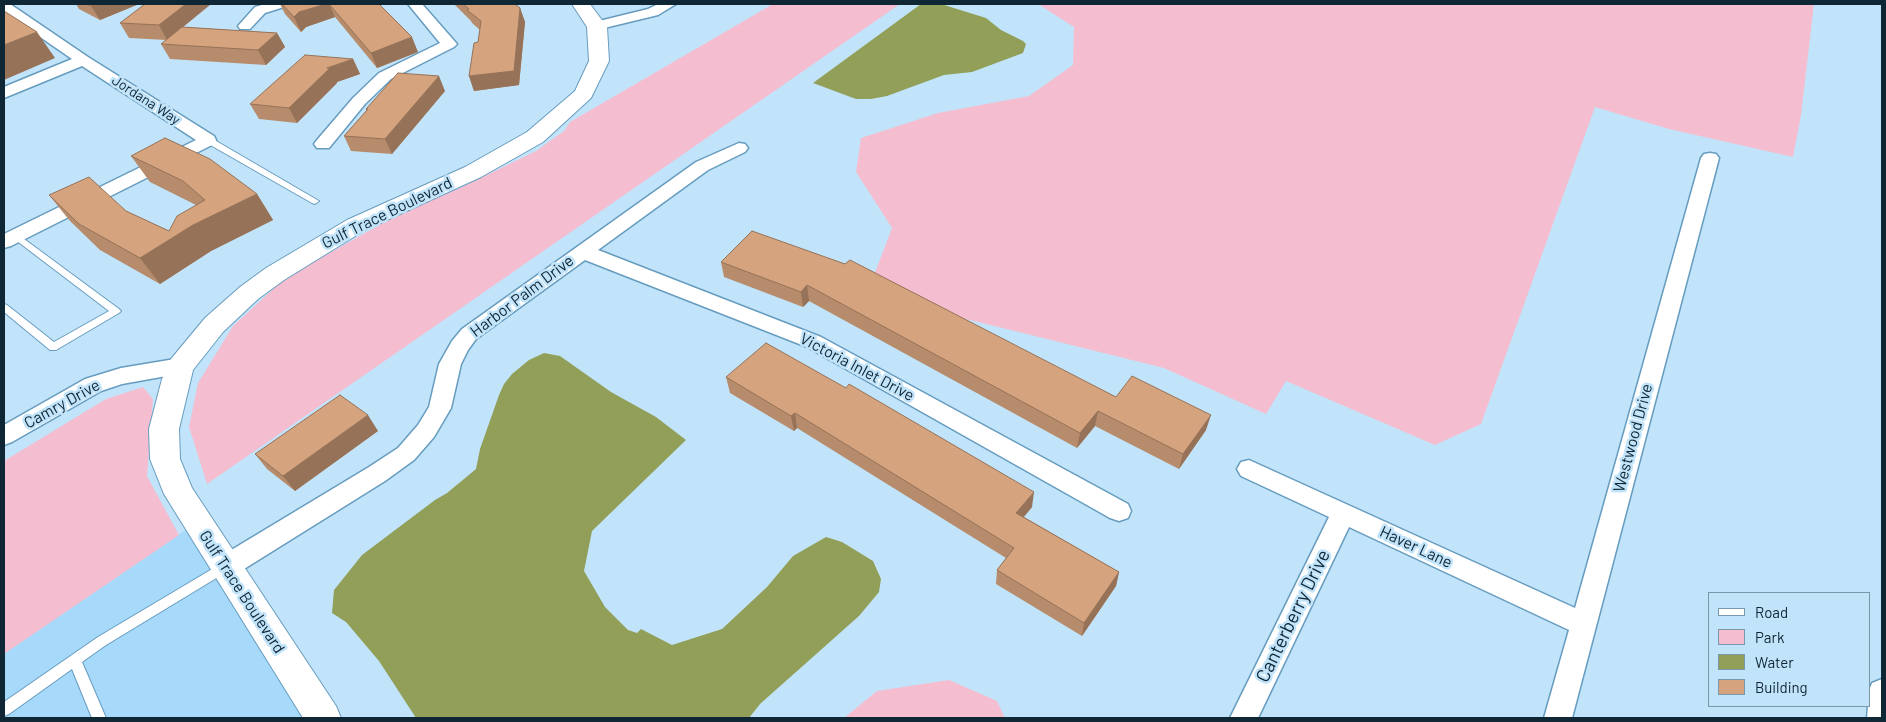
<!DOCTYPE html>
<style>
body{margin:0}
#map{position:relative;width:1886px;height:722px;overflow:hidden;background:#c2e4fa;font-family:Barlow,sans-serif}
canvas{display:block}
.frame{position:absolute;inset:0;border:5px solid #0f2634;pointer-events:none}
.legend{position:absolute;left:1708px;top:592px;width:162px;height:115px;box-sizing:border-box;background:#c2e4fa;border:1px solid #7a98ab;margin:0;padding:6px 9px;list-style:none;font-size:15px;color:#0f2634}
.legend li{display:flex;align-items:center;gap:10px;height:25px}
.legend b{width:25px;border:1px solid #7a98ab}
</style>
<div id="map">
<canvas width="1886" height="722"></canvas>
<div class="frame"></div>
<ul class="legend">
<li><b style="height:6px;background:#fff"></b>Road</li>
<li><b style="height:14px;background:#f4bed0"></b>Park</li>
<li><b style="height:14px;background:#929f58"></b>Water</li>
<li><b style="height:14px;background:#d5a37e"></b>Building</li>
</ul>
</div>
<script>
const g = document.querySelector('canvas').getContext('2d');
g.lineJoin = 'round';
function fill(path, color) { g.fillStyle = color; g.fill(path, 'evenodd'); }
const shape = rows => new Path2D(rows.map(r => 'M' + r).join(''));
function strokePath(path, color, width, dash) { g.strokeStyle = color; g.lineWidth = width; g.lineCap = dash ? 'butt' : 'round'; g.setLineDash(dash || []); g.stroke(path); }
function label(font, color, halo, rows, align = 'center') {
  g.font = font + ' Barlow,sans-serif'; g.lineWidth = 5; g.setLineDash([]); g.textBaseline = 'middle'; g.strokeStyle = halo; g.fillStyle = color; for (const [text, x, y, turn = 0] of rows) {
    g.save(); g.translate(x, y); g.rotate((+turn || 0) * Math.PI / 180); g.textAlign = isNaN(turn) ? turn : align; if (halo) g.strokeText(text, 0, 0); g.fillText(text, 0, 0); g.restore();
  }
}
const built = shape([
 [190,527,305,718,4,718,4,653]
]);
const green = shape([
 [773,4,900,4,207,484,189,427,198,383,233,326,284,279,400,213,460,188,536,151,564,131,570,122],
 [1038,4,1814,4,1801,115,1793,157,1669,129,1595,107,1481,424,1435,445,1286,381,1266,414,1164,368,958,317,874,275,892,228,856,172,861,138,938,113,1029,96,1073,65,1074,27],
 [143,387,153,399,147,476,179,535,4,654,4,461,106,399],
 [949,680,997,701,1005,718,844,718,877,691]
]);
const water = shape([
 [921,4,941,4,986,18,1001,30,1023,41,1026,44,1023,53,972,72,944,75,887,96,871,99,856,99,813,83],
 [544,353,560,356,611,392,656,417,686,440,592,531,584,571,605,607,628,630,637,633,641,629,672,645,722,629,767,587,793,556,826,537,842,542,873,561,881,579,879,592,859,616,760,704,749,718,416,718,379,661,346,622,332,613,334,590,362,555,435,500,447,493,476,469,480,449,499,395,504,384,512,374,529,360]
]);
const lane = shape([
 [205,138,211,138,319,201,315,204,312,203,205,142,205,138],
 [16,233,119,309,121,311,119,313,56,350,50,350,4,312,4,304,7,305,54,342,109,311,13,238,12,236,13,234,16,233],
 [224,562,228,563,230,567,228,571,106,645,82,662,106,718,92,718,72,669,9,714,4,716,4,702,98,637,224,562]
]);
const street = shape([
 [4,4,10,4,88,57,214,136,216,140,214,144,11,246,4,248,4,234,196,140,82,66,4,98,4,87,72,59,4,12,4,4],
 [265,4,286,4,284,7,265,13,250,29,240,29,238,26,255,7,265,4],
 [408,4,422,4,457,44,454,47,391,79,365,104,329,148,317,148,314,144,317,140,353,98,379,73,440,43,408,4],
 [658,4,676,4,658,15,596,30,591,29,589,26,591,23,648,9,658,4],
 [739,143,745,144,748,148,745,152,708,170,598,250,821,337,1128,504,1131,511,1128,518,1119,521,1110,518,807,347,585,260,476,339,468,350,461,364,451,408,434,437,414,460,385,481,236,574,227,577,218,574,214,566,218,558,369,467,398,448,418,425,429,407,439,364,452,341,462,329,696,162,739,143],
 [1710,153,1716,154,1719,158,1572,718,1544,718,1569,630,1349,527,1258,718,1230,718,1329,517,1241,476,1237,469,1241,462,1249,460,1575,608,1701,158,1704,154,1710,153],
 [181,358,189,360,192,366,189,372,122,384,101,391,12,442,4,445,4,425,85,379,121,368,181,358],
 [1882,679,1882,718,1867,718,1868,706,1870,706,1870,688,1872,683,1882,679]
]);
const secondary = shape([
 [572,4,590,4,607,27,609,61,591,98,543,142,481,177,365,230,284,280,258,299,223,332,193,370,179,429,180,459,192,488,336,706,341,718,303,718,164,494,150,459,149,429,162,379,171,359,205,318,240,287,266,268,347,220,465,167,527,132,575,91,589,61,587,27,572,4]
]);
const wall = shape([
 [76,4,139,4,100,20,79,9],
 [145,4,211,4,183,27,277,33,285,47,266,65,170,59,161,44,166,40,129,38,120,23],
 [280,4,379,4,418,52,377,68,335,17,306,27,301,32,285,14],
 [454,4,515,4,520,8,525,22,519,85,474,91,469,76,478,42,480,30,472,23,471,21],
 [353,59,360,74,337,82,337,83,297,123,259,119,250,104],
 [445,91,392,154,351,151,344,136,366,111,366,109],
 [131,156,257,194,273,220,211,251,160,284,100,250,70,221,49,195,126,211,169,231,196,205,150,182],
 [752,231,1116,397,1206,430,1179,469,1095,426,1077,448,809,301,803,307,724,277,721,262],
 [726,377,1032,507,1024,517,1119,572,1116,586,1082,636,996,584,997,570,1006,558,797,428,794,431,730,393],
 [378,431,295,491,267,469,255,454]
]);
const shadedWall = shape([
 [97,4,139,4,100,20,91,6],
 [186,4,211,4,167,40,159,25],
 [326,4,329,4,335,17,306,27,301,32,294,17,299,12],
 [520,8,525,22,519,85,474,91,469,76],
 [37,32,55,58,4,80,4,45],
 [277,33,285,47,266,65,258,50],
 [412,37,418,52,377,68,371,53],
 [353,59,360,74,337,82,337,83,297,123,289,108,327,68],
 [439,76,445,91,392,154,385,139],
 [257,194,273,220,211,251,160,284,140,258,193,225],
 [807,285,809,301,803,307,801,292],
 [1098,411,1095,426,1077,448,1080,433],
 [795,413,797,428,794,431,791,416],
 [368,415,378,431,295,491,283,476],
 [1211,415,1206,430,1179,469,1183,454],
 [1034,492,1032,507,1015,527,1016,513],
 [1119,572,1116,586,1082,636,1084,623]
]);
const building = shape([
 [86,4,97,4,91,6,86,4],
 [145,4,186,4,159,25,120,23,145,4],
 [282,4,326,4,299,12,294,17,282,4],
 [329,4,379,4,412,37,371,53,329,4],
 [463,4,515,4,520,8,514,71,469,76,474,43,478,42,481,21,467,10,469,9,463,4],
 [4,11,37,32,4,45,4,11],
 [182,27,277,33,258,50,161,44,182,27],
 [305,55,353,59,327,68,330,68,289,108,250,104,305,55],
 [398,73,439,76,385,139,344,136,368,109,366,109,398,73],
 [165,138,210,159,257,194,193,225,140,258,79,224,49,195,89,177,126,211,169,231,177,216,205,200,183,181,131,156,165,138],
 [752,231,845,264,850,260,1116,397,1132,376,1211,415,1183,454,1098,411,1080,433,807,285,801,292,721,262,752,231],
 [766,343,846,388,849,384,1034,492,1016,513,1119,572,1084,623,997,570,1014,548,795,413,791,416,726,377,766,343],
 [340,395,368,415,283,476,255,454,340,395]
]);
const farStreetnames = [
 ["Jordana Way",146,100,33]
];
const streetNames = [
 ["Gulf Trace Boulevard",387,213,-26],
 ["Harbor Palm Drive",522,296,-37],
 ["Victoria Inlet Drive",857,367,28],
 ["Camry Drive",62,404,-29],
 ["Westwood Drive",1633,438,-75],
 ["Haver Lane",1416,547,25],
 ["Gulf Trace Boulevard",242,592,57]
];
const nearStreetnames = [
 ["Canterberry Drive",1293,616,-64]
];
fill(built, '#a6d9fa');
fill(green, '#f4bed0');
fill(water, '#929f58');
strokePath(lane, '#669cbf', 2);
strokePath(street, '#669cbf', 3);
strokePath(secondary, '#669cbf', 2);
fill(lane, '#fff');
fill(street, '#fff');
fill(secondary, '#fff');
fill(wall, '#b78c6c');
fill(shadedWall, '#957258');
fill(building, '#d5a37e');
strokePath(building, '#957258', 1);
label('14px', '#0f2634', '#c2e4fa', farStreetnames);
label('16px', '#0f2634', '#c2e4fa', streetNames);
label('19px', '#0f2634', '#c2e4fa', nearStreetnames);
</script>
